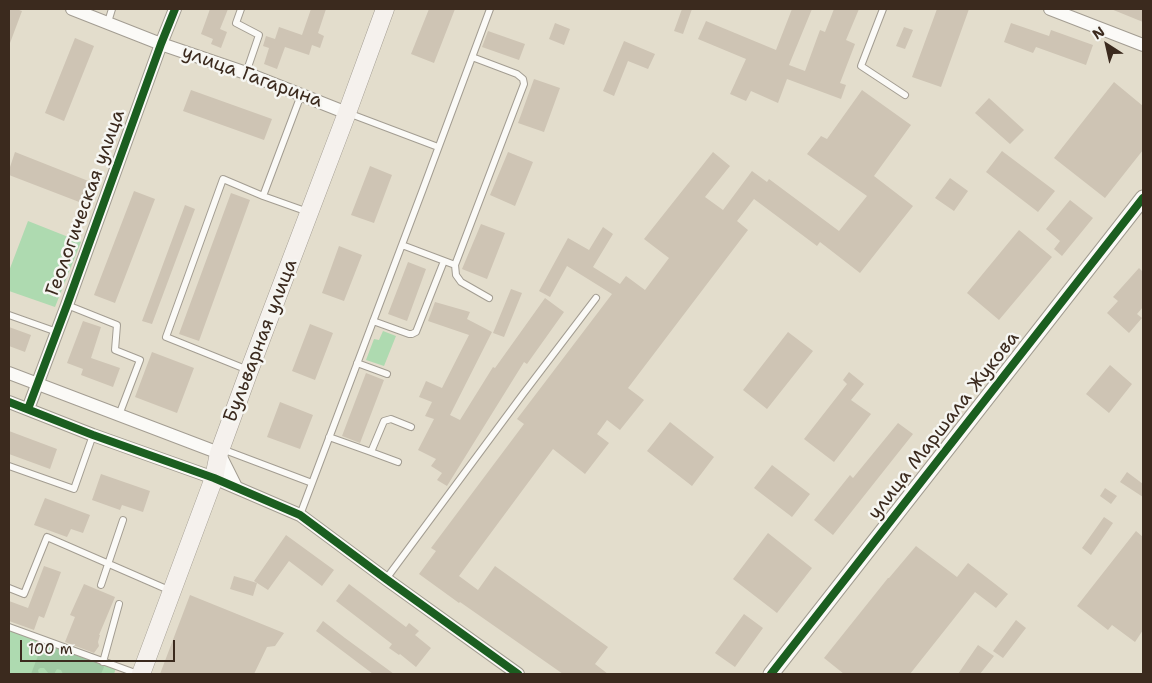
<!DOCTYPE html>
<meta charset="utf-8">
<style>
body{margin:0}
#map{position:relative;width:1152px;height:683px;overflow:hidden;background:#e3ddcc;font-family:"Shantell Sans",sans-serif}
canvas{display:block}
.frame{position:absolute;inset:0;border:10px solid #3b2a1e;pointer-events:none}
.north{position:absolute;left:1082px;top:20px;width:50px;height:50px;-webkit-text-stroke:4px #f6f6f2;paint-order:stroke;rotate:325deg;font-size:14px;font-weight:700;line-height:20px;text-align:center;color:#3b2a1e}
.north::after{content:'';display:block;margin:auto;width:18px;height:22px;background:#3b2a1e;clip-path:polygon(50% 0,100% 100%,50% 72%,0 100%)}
.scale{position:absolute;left:20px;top:640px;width:155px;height:22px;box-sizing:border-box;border:2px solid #3b2a1e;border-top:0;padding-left:6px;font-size:15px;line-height:18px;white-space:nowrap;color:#3b2a1e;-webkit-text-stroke:4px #f6f6f2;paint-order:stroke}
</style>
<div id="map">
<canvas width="1152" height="683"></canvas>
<div class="frame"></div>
<div class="north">N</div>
<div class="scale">100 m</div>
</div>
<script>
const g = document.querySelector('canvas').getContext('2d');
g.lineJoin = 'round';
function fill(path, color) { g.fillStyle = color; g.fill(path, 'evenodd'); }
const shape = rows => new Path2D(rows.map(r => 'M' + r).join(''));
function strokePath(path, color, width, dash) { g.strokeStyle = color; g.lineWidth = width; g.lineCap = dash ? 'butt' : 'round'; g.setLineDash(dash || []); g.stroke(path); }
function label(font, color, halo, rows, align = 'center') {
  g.font = font + ' "Shantell Sans",sans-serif'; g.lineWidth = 5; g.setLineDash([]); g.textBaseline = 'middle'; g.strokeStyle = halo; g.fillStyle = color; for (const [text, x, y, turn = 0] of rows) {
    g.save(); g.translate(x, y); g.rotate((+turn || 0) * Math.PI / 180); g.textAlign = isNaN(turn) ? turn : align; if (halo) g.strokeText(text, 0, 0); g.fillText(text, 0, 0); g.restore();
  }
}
const green = shape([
 [28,221,81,242,55,307,9,291,9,271],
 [383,331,396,336,384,366,366,360,374,339,379,340],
 [9,625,117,665,114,674,9,674]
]);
const forest = shape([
 [56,644,101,661,104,667,101,674,63,674,61,670,57,669,54,674,49,674,44,668,40,668,38,670,39,674,31,674,39,653,43,655,51,655]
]);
const building = shape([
 [9,9,16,9,22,11,10,43],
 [210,9,228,9,220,29,227,32,221,48,211,44,213,39,201,34],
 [311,9,326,9,318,33,324,36,320,48,312,45,309,55,285,47,277,69,264,64,269,48,263,46,266,36,275,39,279,27,302,35],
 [429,9,455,9,434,63,411,54],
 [682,9,692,9,683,34,674,31],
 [792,9,812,9,789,65,805,71,820,30,825,32,834,9,859,9,846,40,855,44,840,83,846,85,841,99,787,79,778,103,751,91,746,101,730,94,746,59,698,39,706,21,776,50],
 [937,9,969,9,941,87,912,77],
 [1111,9,1143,9,1143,22],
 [555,23,570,29,564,45,549,39],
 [1011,23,1049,36,1051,30,1093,45,1086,65,1036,47,1033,53,1004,42],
 [904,27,913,30,905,49,896,46],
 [488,31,525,44,519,60,482,47],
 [75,38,94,46,64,121,45,113],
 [624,41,655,54,648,69,628,61,614,96,603,91],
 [534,79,560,88,544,132,518,123],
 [1114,82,1143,106,1143,150,1105,198,1054,158],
 [191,90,272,119,264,140,183,111],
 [862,90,911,125,874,176,913,206,860,273,820,242,817,246,754,199,737,221,748,230,628,388,644,400,620,430,607,420,597,434,609,443,585,474,553,449,459,576,478,590,495,566,608,647,595,664,608,674,563,674,460,602,459,603,419,574,436,551,431,548,524,424,517,419,612,294,567,266,550,297,539,291,568,238,589,250,603,227,613,234,593,267,620,284,626,276,645,290,669,258,644,239,713,152,730,166,705,197,723,210,752,171,767,182,769,179,839,231,867,196,807,154,821,136,827,139],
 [989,98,1024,130,1010,144,975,113],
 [1002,151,1055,191,1038,212,986,172],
 [15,152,96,184,87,205,9,175,9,170],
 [508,152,533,162,515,206,490,195],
 [370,166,392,175,374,223,351,215],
 [950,178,968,191,954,211,935,198],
 [134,191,155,199,115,303,94,295],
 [231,193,250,200,199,341,179,334],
 [1070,200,1093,218,1062,256,1054,249,1060,241,1046,229],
 [185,205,195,209,152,324,142,321],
 [481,224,505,233,487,279,462,269],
 [1019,230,1052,257,999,320,967,293],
 [339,246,362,255,344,301,322,293],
 [408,262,426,269,407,321,388,314],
 [1139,268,1143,272,1143,307,1137,314,1142,318,1129,333,1107,313,1118,301,1113,297],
 [511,289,522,293,504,337,493,333],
 [545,298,564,312,527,364,524,362,447,486,437,480,442,473,431,466,436,459,418,450,434,419,425,416,432,402,419,397,426,381,442,388,469,335,428,321,435,302,470,312,467,319,492,332,450,415,460,420,493,367,495,368],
 [83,321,101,327,91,358,120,368,113,387,81,375,83,369,67,363],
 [310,324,333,333,315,380,292,371],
 [9,327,31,335,25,352,9,346],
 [788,332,813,351,767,409,743,390],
 [152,352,194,368,177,413,135,397],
 [1110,365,1132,384,1109,413,1086,394],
 [849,372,864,384,851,400,871,414,834,462,804,439,847,384,843,380],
 [366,373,384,380,360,443,342,436],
 [280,402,313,415,300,449,267,437],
 [670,422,714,457,692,486,647,451],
 [898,423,913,434,833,535,814,520,850,475,853,478],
 [9,431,57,449,50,469,9,454],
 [772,465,810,494,792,517,754,488],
 [1127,472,1143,484,1143,497,1120,482],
 [101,474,150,491,143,512,122,505,120,510,92,500],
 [1105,488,1117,496,1111,504,1100,496],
 [45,498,90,515,83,533,71,529,67,537,34,525],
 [1104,517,1113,523,1091,555,1082,548],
 [1136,531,1143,537,1143,630,1135,642,1112,625,1108,630,1077,606],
 [768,533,812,568,777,613,733,579],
 [286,535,334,570,322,586,289,561,268,590,254,581],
 [916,546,957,577,968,563,1008,594,996,608,975,592,910,674,844,674,824,658,888,578,889,578],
 [44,566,61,572,44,618,39,616,34,630,9,621,9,601,28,608],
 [234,576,257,583,253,596,230,589],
 [84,584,115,597,99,635,100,635,98,642,99,646,94,653,65,642,75,617,70,615],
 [349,584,406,627,409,623,419,631,415,635,431,648,416,667,400,654,399,655,389,648,392,644,336,601],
 [190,595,284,633,275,646,267,647,254,674,160,674],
 [744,614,763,628,735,667,715,653],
 [1016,620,1026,628,1003,658,993,651],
 [323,621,345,638,394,674,373,674,316,631],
 [978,645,994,656,980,674,958,674]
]);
const service = shape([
 [241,9,236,23,259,35,246,73],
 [883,9,861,66,905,95],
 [108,22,112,9],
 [301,95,263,196,308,212],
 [348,113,438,147],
 [402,245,455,265,524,84,523,79,517,74,472,57],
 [455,265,456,275,461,282,489,298],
 [67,305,117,325,115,350,140,360,119,415],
 [9,315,57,332],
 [373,321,409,334,412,334,416,332,444,261],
 [357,363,387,374],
 [248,370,166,337,223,179,263,196],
 [329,437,371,452,384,421,391,419,411,427],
 [222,449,312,483],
 [371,452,398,462],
 [9,466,74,489,93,435],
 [300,515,423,189,490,9],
 [386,579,523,394,596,298],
 [101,585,123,520],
 [9,588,24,594,47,537,171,591],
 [9,627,138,674],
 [103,662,119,604]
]);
const minor = shape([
 [72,9,161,44,246,73,347,113],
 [1050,9,1143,45],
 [9,373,219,453,236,487],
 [9,402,93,435,214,478,300,515,386,579,518,674],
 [28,409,67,305,161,44,175,9]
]);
const tertiary = shape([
 [771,674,1143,198]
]);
const secondary = shape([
 [141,674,214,478,219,453,249,371,347,113,385,9]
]);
const cycleway = shape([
 [9,402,93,435,214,478,300,515,386,579,518,674],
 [28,409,67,305,161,44,175,9],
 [771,674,1143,198]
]);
const streetNames = [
 ["улица Гагарина",252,77,20],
 ["Геологическая улица",86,203,-70],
 ["Бульварная улица",261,341,-69],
 ["улица Маршала Жукова",944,426,-52]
];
fill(green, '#aedab0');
fill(forest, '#a0c9a3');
fill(building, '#cec4b4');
strokePath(service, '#a39d92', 8);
strokePath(minor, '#a39d92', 14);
strokePath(tertiary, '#a39d92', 17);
strokePath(secondary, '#a39d92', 19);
strokePath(service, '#fbfaf7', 6);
strokePath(minor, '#fbfaf7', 12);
strokePath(tertiary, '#fbfaf7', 15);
strokePath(secondary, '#f5f1ed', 18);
strokePath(cycleway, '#1b5e20', 8);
label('19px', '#3b2a1e', '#f6f6f2', streetNames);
</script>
